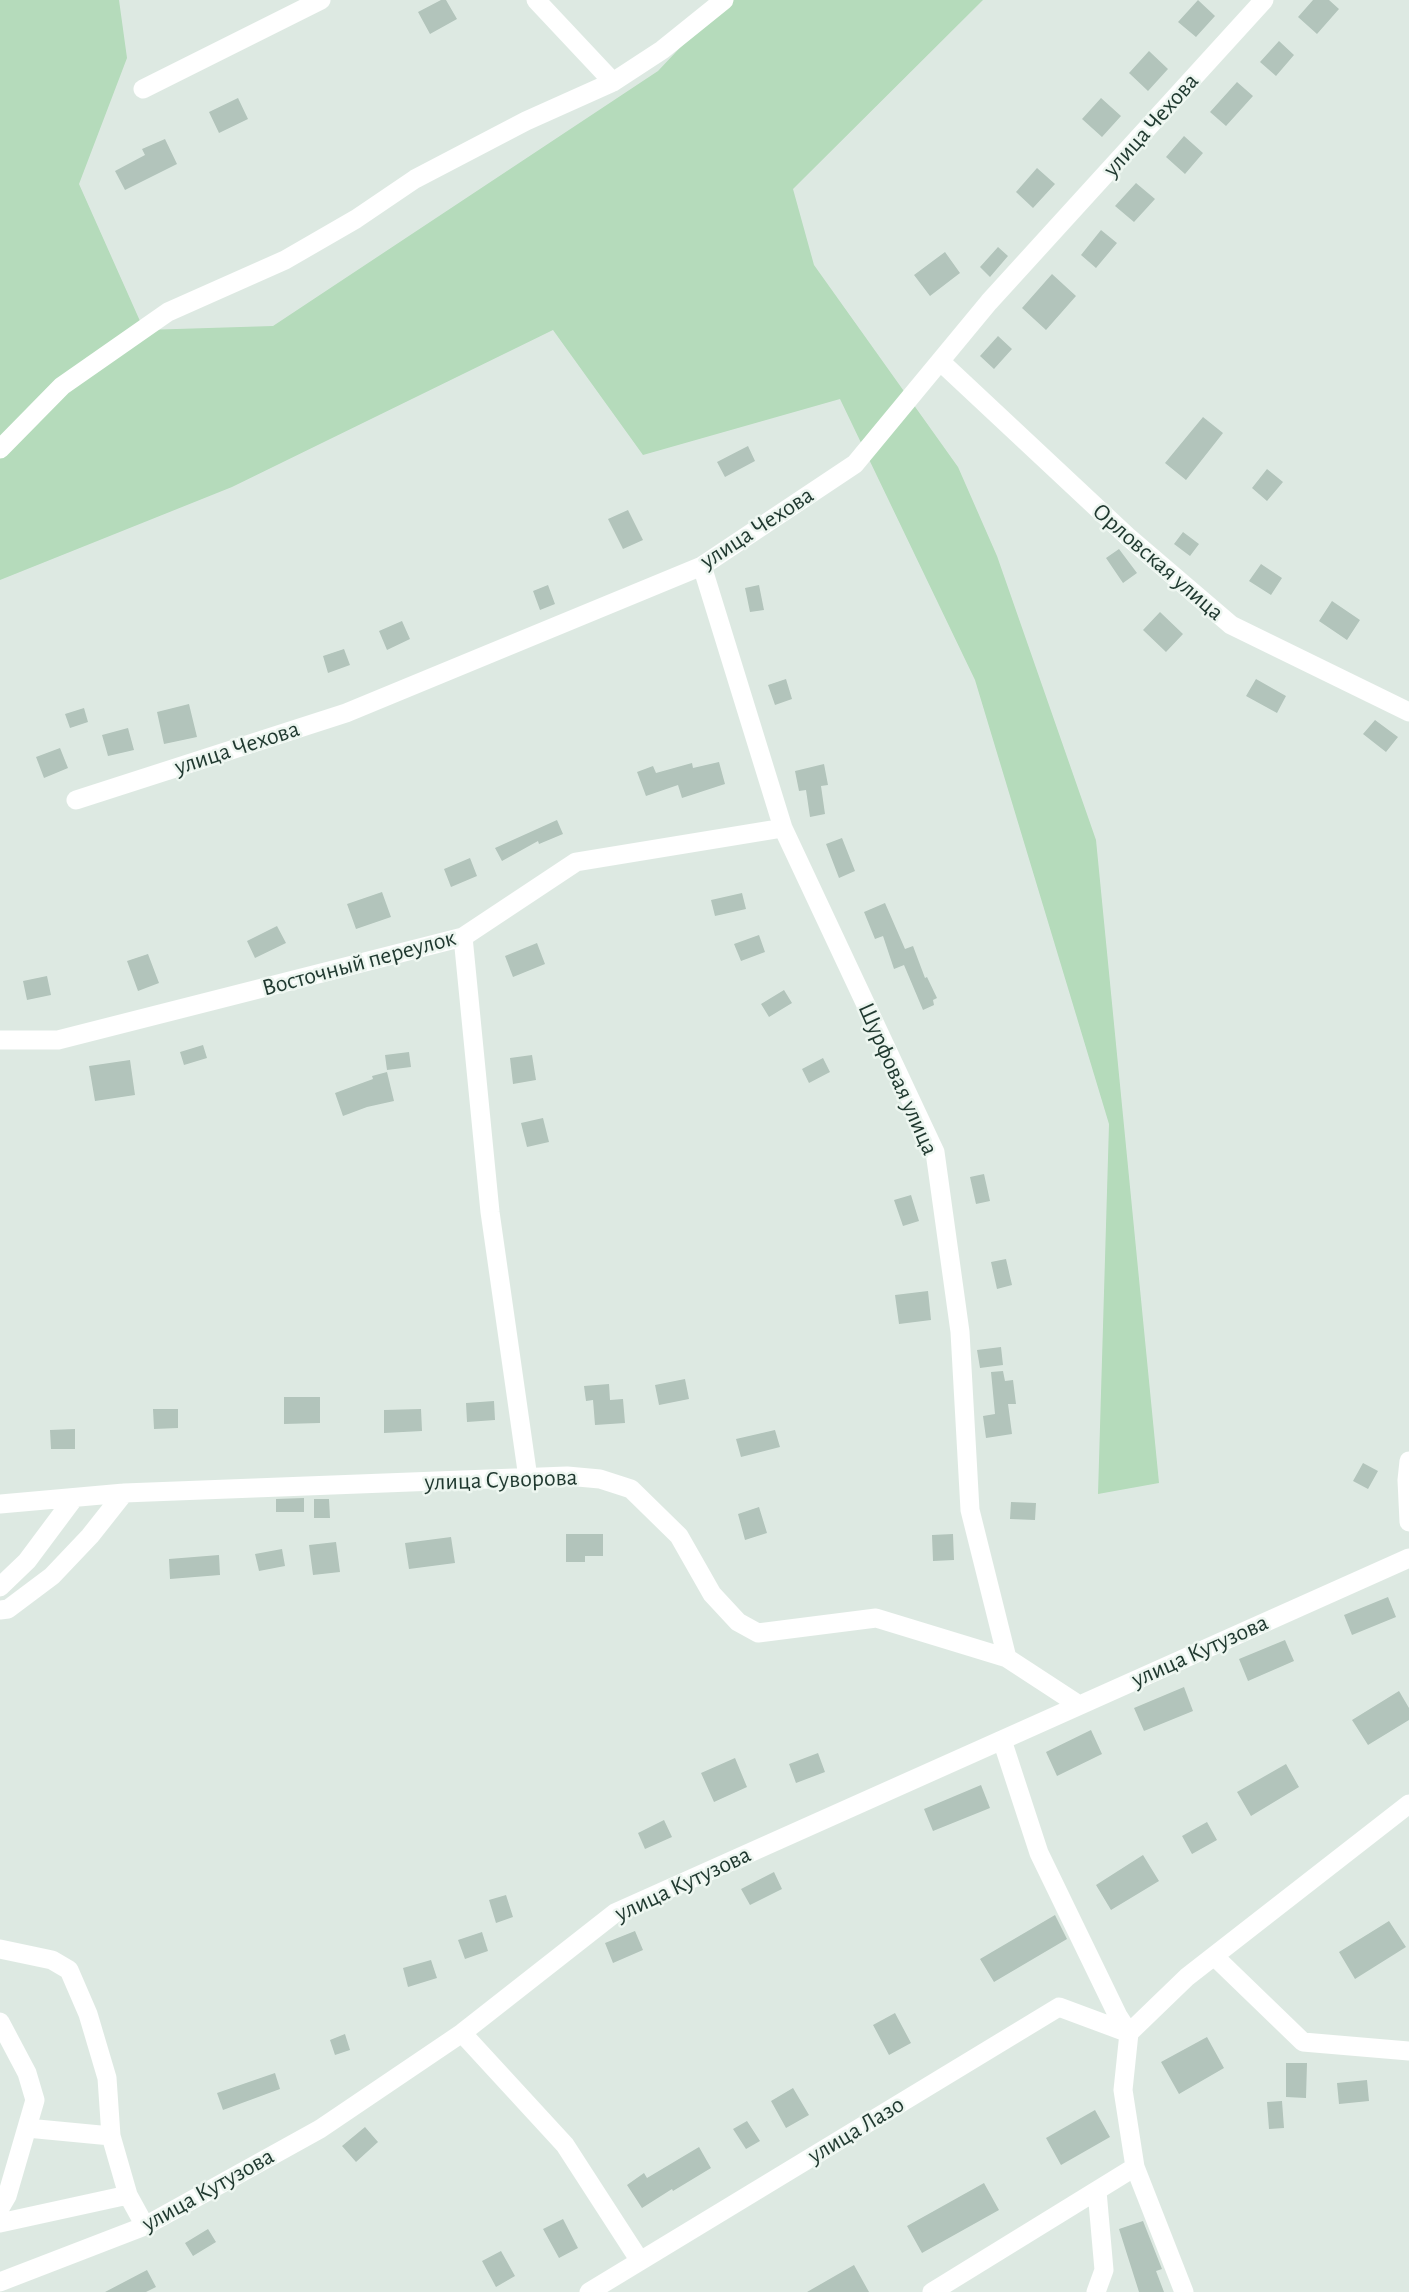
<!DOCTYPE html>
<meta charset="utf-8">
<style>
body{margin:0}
canvas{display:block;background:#dde9e2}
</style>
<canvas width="1409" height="2292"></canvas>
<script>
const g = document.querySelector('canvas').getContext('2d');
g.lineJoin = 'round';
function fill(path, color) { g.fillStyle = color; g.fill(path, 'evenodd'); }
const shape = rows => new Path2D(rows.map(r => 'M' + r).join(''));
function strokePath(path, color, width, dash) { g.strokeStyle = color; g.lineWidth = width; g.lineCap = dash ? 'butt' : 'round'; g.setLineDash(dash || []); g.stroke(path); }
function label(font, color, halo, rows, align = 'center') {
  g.font = font + ' "Alegreya Sans",sans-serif'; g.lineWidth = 5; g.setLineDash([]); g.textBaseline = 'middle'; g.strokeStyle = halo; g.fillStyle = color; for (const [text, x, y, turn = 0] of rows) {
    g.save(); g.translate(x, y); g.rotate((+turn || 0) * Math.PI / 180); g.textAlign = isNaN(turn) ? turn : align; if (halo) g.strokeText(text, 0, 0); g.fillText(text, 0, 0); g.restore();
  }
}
const green = shape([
 [0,0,119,0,127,58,79,184,144,330,273,326,658,71,725,0,983,0,793,189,814,265,958,467,997,556,1096,840,1159,1483,1098,1494,1109,1124,975,680,840,399,643,455,553,330,232,487,0,580]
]);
const building = shape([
 [441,0,446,0,457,19,430,34,418,12],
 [1198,0,1215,16,1196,37,1178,22],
 [1313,0,1329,0,1339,9,1317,34,1298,17],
 [1279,41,1294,55,1276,76,1260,62],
 [1149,51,1168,69,1148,91,1129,73],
 [1237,82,1253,96,1226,126,1210,112],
 [238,98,248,119,219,133,209,112],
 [1101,98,1121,116,1102,137,1082,119],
 [1184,136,1203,153,1185,174,1166,157],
 [165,139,177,164,125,190,115,171,145,155,142,149],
 [1037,168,1055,184,1033,208,1016,192],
 [1136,183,1155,199,1134,222,1115,206],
 [1101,230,1117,243,1096,268,1081,255],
 [998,247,1008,256,990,277,980,267],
 [945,252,960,273,930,296,914,275],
 [1052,274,1076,296,1046,330,1022,308],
 [998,336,1012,349,994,369,980,356],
 [1203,417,1223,433,1186,480,1165,463],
 [748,446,755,461,725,477,717,462],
 [1267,469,1283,482,1267,501,1252,488],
 [628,510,643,540,623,549,608,519],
 [1183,532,1199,544,1190,556,1174,544],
 [1119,549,1137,573,1123,583,1106,558],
 [1261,564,1282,578,1271,595,1249,581],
 [548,585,555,604,540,610,533,591],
 [759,585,764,610,750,612,745,588],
 [1332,601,1360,620,1347,640,1319,621],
 [1160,612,1183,634,1166,652,1143,630],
 [402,621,410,639,387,650,379,631],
 [344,649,350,665,328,673,323,656],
 [786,679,792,699,775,705,768,685],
 [1256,679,1286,696,1277,713,1246,696],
 [189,704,197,737,164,744,157,712],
 [84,708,88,722,70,728,65,714],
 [1375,720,1398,737,1386,752,1363,734],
 [128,728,134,750,108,756,102,735],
 [60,748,68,768,44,778,36,757],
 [719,762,725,784,682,798,678,785,646,796,637,772,653,766,656,773,692,763,693,768],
 [824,764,828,785,821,786,825,814,810,817,806,790,799,791,795,771],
 [557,820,563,834,539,844,538,841,502,861,495,848],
 [842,838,855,871,839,878,826,844],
 [470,858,477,876,451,887,444,869],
 [382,892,391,917,356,929,347,904],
 [742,893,746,909,715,916,711,900],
 [885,903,905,949,913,946,925,978,927,977,937,998,933,1000,934,1005,923,1010,904,965,894,969,883,936,875,939,864,912],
 [277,926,286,943,255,958,247,941],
 [759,935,765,952,741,961,734,944],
 [537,943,545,964,513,977,505,956],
 [148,954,159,983,138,991,127,961],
 [47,976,51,995,27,1000,23,981],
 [784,990,792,1003,769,1017,761,1004],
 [203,1045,207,1058,184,1065,180,1052],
 [409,1052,411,1067,387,1070,385,1055],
 [532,1055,536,1080,513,1084,510,1058],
 [823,1058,830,1072,809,1083,802,1069],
 [130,1060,135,1095,95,1101,89,1066],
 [387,1072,394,1101,367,1107,343,1116,335,1093,373,1079,372,1076],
 [543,1118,549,1142,527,1147,521,1123],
 [984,1174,990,1201,976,1204,970,1177],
 [911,1195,919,1221,903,1226,894,1200],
 [1006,1259,1012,1285,997,1289,991,1262],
 [928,1291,931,1320,899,1324,895,1295],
 [1001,1347,1003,1365,980,1368,977,1350],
 [1003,1371,1005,1381,1013,1380,1016,1404,1008,1404,1012,1434,986,1438,983,1416,995,1414,991,1372],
 [685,1379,689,1399,659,1405,655,1385],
 [609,1384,610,1400,623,1399,625,1423,595,1425,593,1400,586,1401,584,1386],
 [284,1397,320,1397,320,1423,284,1424],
 [494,1401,495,1420,467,1422,466,1403],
 [153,1409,178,1409,178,1428,154,1429],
 [421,1409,422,1431,384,1433,384,1410],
 [75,1429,75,1449,51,1449,50,1430],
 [775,1430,780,1447,741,1457,736,1439],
 [1363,1463,1378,1471,1368,1489,1353,1481],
 [304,1498,304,1512,276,1512,276,1499],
 [314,1499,329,1499,330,1518,314,1518],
 [1011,1502,1036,1503,1035,1520,1010,1519],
 [759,1507,767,1533,745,1540,738,1514],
 [566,1534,603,1534,603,1556,585,1556,585,1562,566,1562],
 [953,1534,954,1560,933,1561,932,1535],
 [451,1537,455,1563,409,1569,405,1543],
 [336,1542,340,1572,313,1575,309,1545],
 [282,1549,285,1566,259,1571,255,1554],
 [219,1555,220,1575,170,1579,169,1559],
 [1388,1597,1396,1617,1352,1635,1344,1615],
 [1285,1640,1294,1661,1248,1681,1239,1659],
 [1184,1687,1193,1711,1144,1731,1134,1708],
 [1399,1691,1409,1708,1409,1720,1368,1745,1352,1720],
 [1091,1730,1102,1754,1057,1776,1046,1752],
 [818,1753,825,1772,796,1783,789,1764],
 [735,1758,747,1787,714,1802,701,1773],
 [1286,1764,1299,1787,1251,1816,1237,1792],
 [981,1785,990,1808,933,1831,924,1809],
 [664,1820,672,1837,645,1849,638,1833],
 [1207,1822,1217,1840,1192,1854,1182,1836],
 [1143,1855,1159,1881,1111,1910,1096,1885],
 [774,1872,782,1889,750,1905,741,1889],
 [506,1895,513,1917,496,1923,489,1900],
 [1055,1915,1067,1939,994,1982,980,1959],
 [1389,1921,1406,1947,1355,1979,1339,1952],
 [635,1931,643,1950,613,1963,605,1943],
 [482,1932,488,1951,465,1959,458,1940],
 [431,1960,437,1978,408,1987,403,1968],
 [895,2013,911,2043,889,2055,873,2025],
 [345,2034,350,2050,335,2055,330,2040],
 [1207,2037,1224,2068,1179,2094,1161,2062],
 [1286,2063,1307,2063,1306,2098,1286,2097],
 [275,2073,280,2089,223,2110,217,2093],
 [1367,2080,1369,2101,1339,2104,1337,2083],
 [793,2088,809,2115,786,2128,771,2101],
 [1282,2101,1284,2128,1269,2129,1267,2102],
 [1095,2110,1110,2137,1061,2165,1046,2138],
 [747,2121,760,2141,746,2149,733,2129],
 [365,2127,378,2142,356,2162,342,2146],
 [699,2147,711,2168,673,2191,672,2189,642,2208,627,2185,644,2173,647,2178],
 [984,2183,999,2210,922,2253,907,2226],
 [563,2219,578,2248,559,2258,543,2229],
 [1143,2221,1162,2269,1156,2271,1164,2292,1139,2292,1119,2229],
 [208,2229,216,2242,193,2256,185,2243],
 [501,2251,515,2276,496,2287,482,2261],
 [854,2265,869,2292,807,2292],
 [147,2270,156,2287,146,2292,105,2292]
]);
const minor = shape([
 [536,0,613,82],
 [143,89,321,0],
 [941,362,1127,536,1231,625,1409,712],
 [0,449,62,386,168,312,285,260,356,219,415,179,526,121,613,82,662,50,724,0],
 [702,566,783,828,935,1152,960,1332,970,1510,1007,1658],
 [76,800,346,713,702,566,855,464,989,302,1264,0],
 [463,937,490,1212,528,1478],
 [0,1040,58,1040,463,937,576,862,783,828],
 [1409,1461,1407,1480,1409,1522],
 [0,1504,124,1493,567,1476,600,1479,631,1489,679,1536,712,1594,738,1622,758,1633,876,1618,1007,1658,1079,1705],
 [0,1587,27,1561,74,1498],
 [0,1610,8,1609,52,1576,90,1536,124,1493],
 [1002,1740,1039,1853,1118,2016,1129,2033],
 [0,1949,52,1960,69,1970,88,2014,107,2078,111,2136,128,2195,145,2226],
 [1214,1956,1303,2042,1409,2051],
 [0,2022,27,2073,35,2100,7,2196,0,2208],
 [462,2033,565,2145,640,2261],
 [27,2128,111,2136],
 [0,2223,128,2195],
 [0,2282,145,2226,320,2129,462,2033,615,1913,1409,1558],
 [589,2292,1059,2007,1129,2033],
 [932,2292,1135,2167],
 [1096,2292,1104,2270,1097,2191],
 [1184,2292,1135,2167,1123,2090,1129,2033,1187,1977,1409,1804]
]);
const streetNames = [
 ["улица Чехова",1151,125,-48],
 ["улица Чехова",757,528,-33],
 ["Орловская улица",1158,562,41],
 ["улица Чехова",237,748,-18],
 ["Восточный переулок",359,963,-15],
 ["Шурфовая улица",898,1079,66],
 ["улица Суворова",501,1480,-2],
 ["улица Кутузова",1200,1651,-24],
 ["улица Кутузова",683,1884,-25],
 ["улица Лазо",856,2130,-31],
 ["улица Кутузова",208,2190,-29]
];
fill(green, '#b5dbbb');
fill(building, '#b2c4bb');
strokePath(minor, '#fff', 19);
label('24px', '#1f382f', '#edf6f0', streetNames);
</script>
